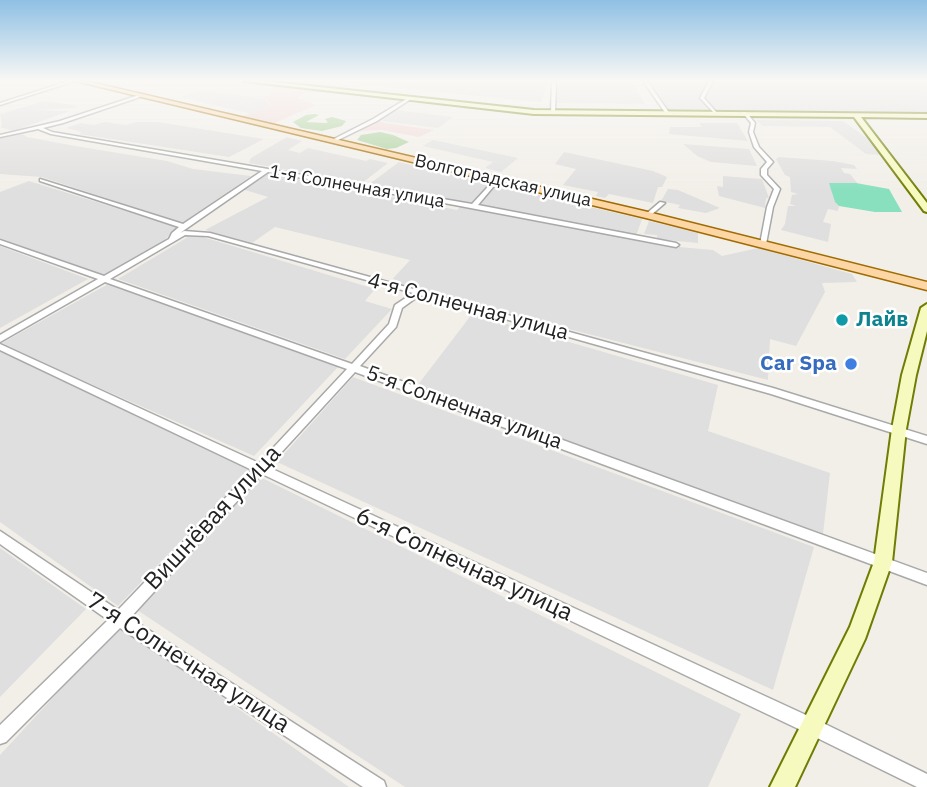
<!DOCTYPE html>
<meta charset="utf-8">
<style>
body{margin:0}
canvas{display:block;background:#f2efe9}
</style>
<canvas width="927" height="787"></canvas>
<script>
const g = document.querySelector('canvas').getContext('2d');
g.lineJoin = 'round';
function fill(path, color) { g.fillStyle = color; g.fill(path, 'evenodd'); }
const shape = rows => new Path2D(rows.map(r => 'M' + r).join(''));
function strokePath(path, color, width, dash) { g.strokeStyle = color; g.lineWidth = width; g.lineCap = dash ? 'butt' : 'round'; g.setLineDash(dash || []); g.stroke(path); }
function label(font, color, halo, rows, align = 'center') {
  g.font = font + ' "IBM Plex Sans",sans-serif'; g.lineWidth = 5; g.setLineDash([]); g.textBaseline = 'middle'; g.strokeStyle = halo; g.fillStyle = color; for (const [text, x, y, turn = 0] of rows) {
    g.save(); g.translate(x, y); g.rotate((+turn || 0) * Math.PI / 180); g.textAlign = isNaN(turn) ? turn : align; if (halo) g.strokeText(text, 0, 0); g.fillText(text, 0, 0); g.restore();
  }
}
const residential = shape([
 [322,81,548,81,541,102],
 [559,81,631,81,645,104,556,103],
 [649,81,927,81,927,113,668,109],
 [44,101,78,106,73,108,34,110,70,111,13,131,0,127,2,125,0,114],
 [105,122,126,125,136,122,158,122,264,139,229,157,79,134,82,132,66,128,81,123,94,125],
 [699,123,737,123,748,141,669,134,670,127,702,127],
 [21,133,27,137,75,146,167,161,193,169,251,176,182,223,42,177,0,174,0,138],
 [287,137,302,141,288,150,300,153,308,148,366,161,370,159,388,163,362,183,249,163,251,158],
 [683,144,749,149,757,166,711,162,697,156],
 [564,152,653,171,667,177,662,187,658,187,653,203,609,194,605,198,596,196,598,192,563,185,576,169,555,164],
 [779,157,833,161,854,165,857,169,841,168,844,173,850,174,858,184,856,185,830,183,835,202,839,206,838,211,828,209,823,222,831,224,828,242,781,230,785,224,788,206,796,206,790,204,792,195,798,194,791,192,790,177,785,175,776,159],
 [399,162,491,184,472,205,368,185],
 [267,172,367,194,371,193,457,210,460,207,668,246,713,250,722,256,758,248,852,274,857,282,822,283,825,292,796,346,770,339,768,380,389,283,410,260,275,227,252,243,205,230,268,197,242,189],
 [723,176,762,179,769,198,766,198,765,208,719,196,717,186,723,187],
 [29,181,177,227,163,242,106,276,0,238,0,192],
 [495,185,642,219,636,236,476,206],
 [668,189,678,190,720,208,706,213,678,208,680,205,661,201],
 [649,221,698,233,698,243,657,239,657,235,644,234],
 [193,234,375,289,365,301,392,309,345,359,118,279],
 [0,246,88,279,0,328],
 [110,283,339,366,254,456,0,344],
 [472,314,718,385,708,431,830,473,823,534,417,386],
 [0,348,251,469,118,606,0,522],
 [353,377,814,547,773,690,277,462],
 [260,477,741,714,708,787,405,787,137,610],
 [0,548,86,609,0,697],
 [119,626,273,733,349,787,0,787,0,755]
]);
const commercial = shape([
 [272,86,316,91,303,93,297,98,316,105,279,121,275,123,276,126,239,117,272,106,266,98,254,96,269,96,274,89],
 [379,121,385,123,434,130,419,137,382,130,359,131]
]);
const forest = shape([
 [315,114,319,115,306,122,326,123,328,122,325,119,332,117,346,121,342,126,322,131,301,128,293,122,306,115],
 [380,132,393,135,409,142,396,148,387,149,357,140,361,135]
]);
const pitch = shape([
 [829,183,856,183,889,189,902,212,875,212,839,206,835,202]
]);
const parking = shape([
 [202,90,265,99,271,106,252,114,180,97],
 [394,110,453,117,438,128,382,121],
 [756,120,843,121,871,141,882,155,866,154,830,127,763,126],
 [433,140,518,158,501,172,485,168,493,162,423,146]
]);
const street = shape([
 [69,81,75,81,0,105,0,103,69,81],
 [552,81,556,81,555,113,553,114,551,113,552,81],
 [643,81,647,81,670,114,666,114,643,81],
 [709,81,713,81,704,98,717,113,715,114,700,98,709,81],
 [139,95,140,97,63,123,43,128,52,132,472,204,496,178,499,180,478,205,676,243,679,245,676,247,439,202,268,172,180,233,184,231,210,233,773,388,927,436,927,444,771,394,420,295,402,308,396,327,360,366,927,573,927,585,355,372,268,467,819,721,927,774,927,787,917,787,807,733,262,474,130,618,384,781,386,787,363,787,120,628,6,742,0,744,0,725,108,620,0,544,0,531,118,610,252,470,0,350,0,344,259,463,347,369,105,282,0,342,0,335,98,279,0,244,0,240,104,276,169,239,172,233,179,227,40,181,40,179,183,224,262,171,51,134,38,129,0,137,0,135,60,121,139,95],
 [185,235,208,236,413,293,395,305,389,324,352,364,110,279,185,235],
 [408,98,411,99,377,121,334,142,330,141,373,119,408,98],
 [742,112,746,112,755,123,753,132,759,147,773,162,767,169,767,175,780,189,773,207,766,244,763,246,760,244,767,207,774,189,761,175,761,169,767,162,754,147,749,132,751,123,742,112],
 [660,202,665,203,650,216,646,216,646,214,660,202]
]);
const secondary = shape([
 [244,81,263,81,534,110,927,114,927,118,861,117,927,203,927,212,924,211,854,117,534,114,244,81],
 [927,304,927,331,916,375,906,429,892,562,865,639,795,787,770,787,850,627,874,562,892,429,902,375,921,308,927,304]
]);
const primary = shape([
 [75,81,86,81,648,212,927,282,927,290,646,218,75,81]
]);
const markers = [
 [842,320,7,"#0f9aa8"],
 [851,364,7,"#3f7fe0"]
];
const farStreetnames = [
 ["Волгоградская улица",503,181,13],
 ["1-я Солнечная улица",357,187,10]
];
const streetNames = [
 ["4-я Солнечная улица",468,307,15],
 ["5-я Солнечная улица",464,408,20]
];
const cultureNames = [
 ["Лайв",856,320]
];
const shopNames = [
 ["Car Spa",837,364]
];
const nearStreetnames = [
 ["Вишнёвая улица",213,518,-47],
 ["6-я Солнечная улица",464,565,25],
 ["7-я Солнечная улица",188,663,33]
];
fill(residential, '#e0dfdf');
fill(commercial, '#f2dad9');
fill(forest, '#add19e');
fill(pitch, '#88e0be');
fill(parking, '#e2e2e2');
strokePath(street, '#a9a9a9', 3);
strokePath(secondary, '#707d05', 4);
strokePath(primary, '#a06b00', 3);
fill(street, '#fff');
fill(secondary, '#f7fabf');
fill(primary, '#fcd6a4');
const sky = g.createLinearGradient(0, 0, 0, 191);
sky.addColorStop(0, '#8fc0e4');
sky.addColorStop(0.42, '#f9f8f5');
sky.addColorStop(1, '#f9f8f500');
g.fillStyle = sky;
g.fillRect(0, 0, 927, 191);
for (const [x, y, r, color] of markers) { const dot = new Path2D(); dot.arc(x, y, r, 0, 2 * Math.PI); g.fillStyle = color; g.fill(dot); strokePath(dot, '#fff', 2.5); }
label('18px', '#222', '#fff', farStreetnames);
label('21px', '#222', '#fff', streetNames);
label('bold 21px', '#0d838f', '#fff', cultureNames, 'left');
label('bold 21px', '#366cbe', '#fff', shopNames, 'right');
label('24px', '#222', '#fff', nearStreetnames);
</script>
